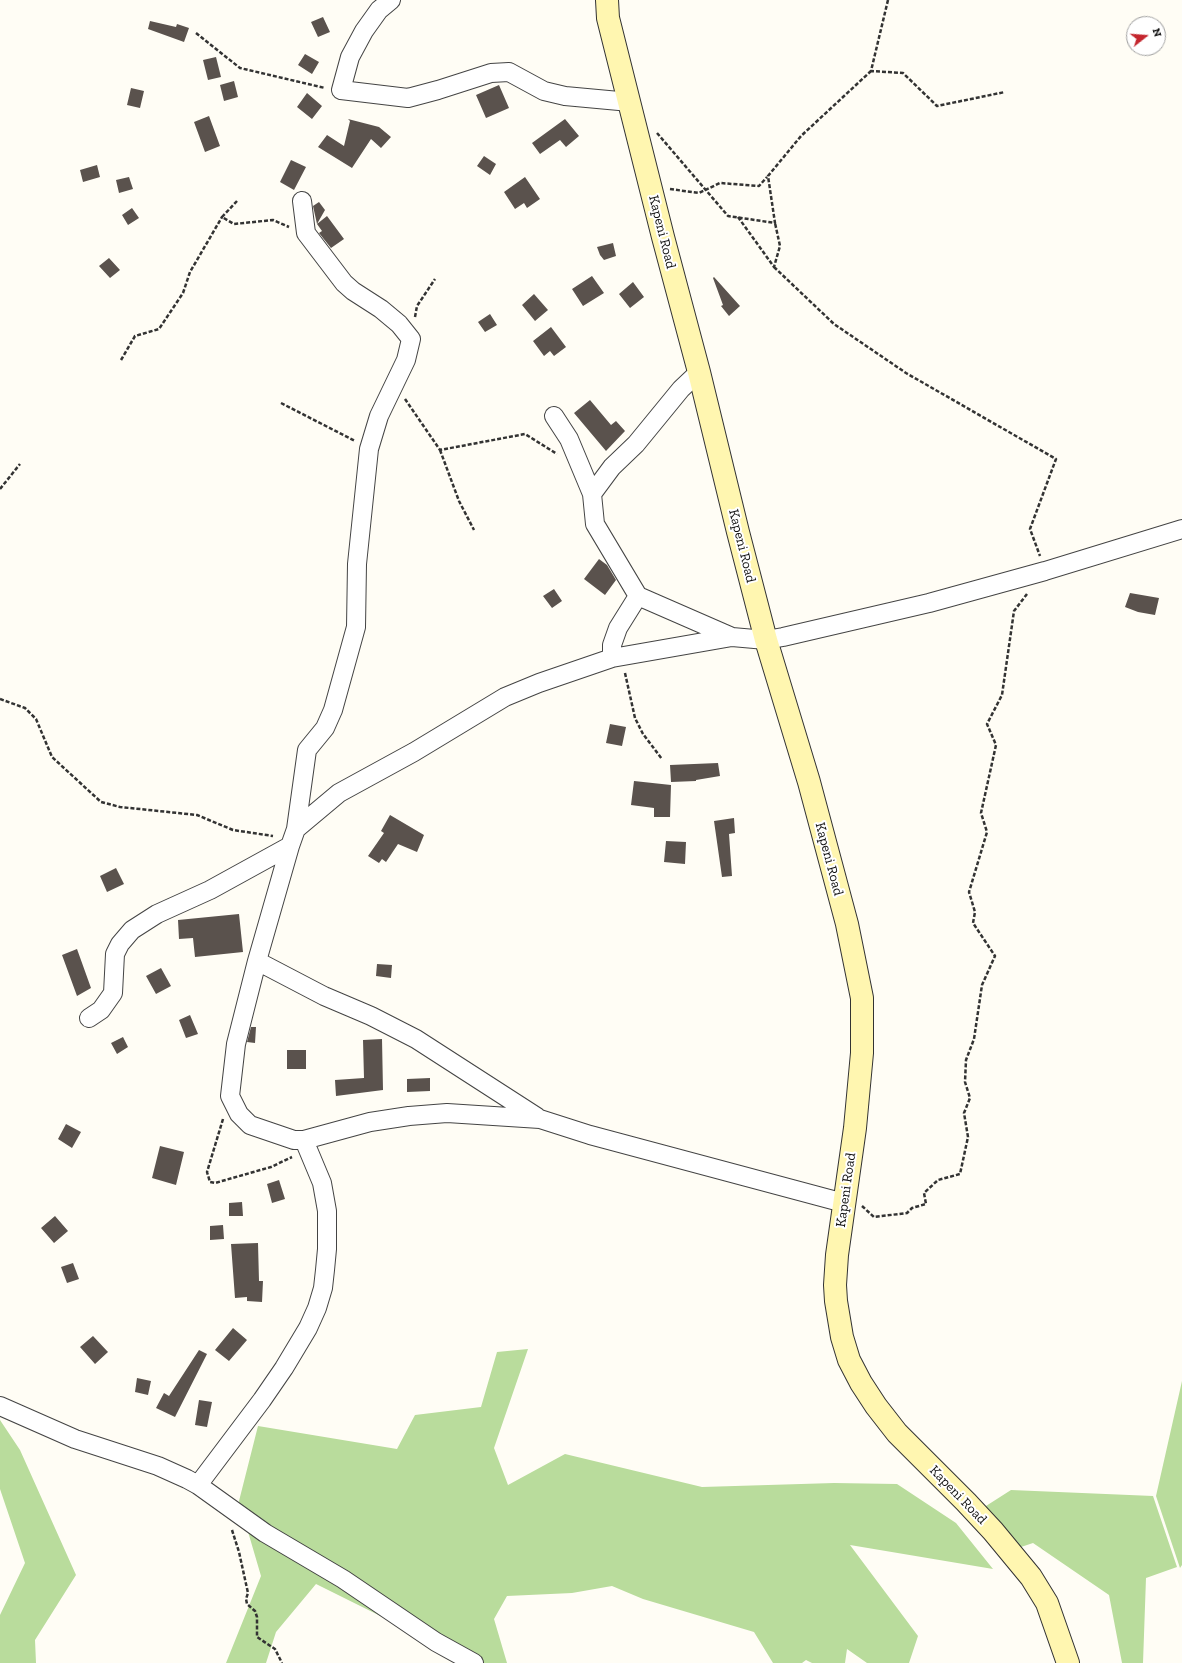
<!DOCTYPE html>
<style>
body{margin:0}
#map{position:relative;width:1182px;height:1663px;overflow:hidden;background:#fffdf5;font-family:"Zilla Slab",serif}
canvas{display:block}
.north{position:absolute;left:1126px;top:16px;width:40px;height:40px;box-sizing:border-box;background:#fff;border:1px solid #a0a0a0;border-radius:50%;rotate:73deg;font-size:11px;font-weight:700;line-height:16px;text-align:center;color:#111}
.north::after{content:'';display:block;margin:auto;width:14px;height:18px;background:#c4262e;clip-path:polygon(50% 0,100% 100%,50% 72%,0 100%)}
</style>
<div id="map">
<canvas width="1182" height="1663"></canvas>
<div class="north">N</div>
</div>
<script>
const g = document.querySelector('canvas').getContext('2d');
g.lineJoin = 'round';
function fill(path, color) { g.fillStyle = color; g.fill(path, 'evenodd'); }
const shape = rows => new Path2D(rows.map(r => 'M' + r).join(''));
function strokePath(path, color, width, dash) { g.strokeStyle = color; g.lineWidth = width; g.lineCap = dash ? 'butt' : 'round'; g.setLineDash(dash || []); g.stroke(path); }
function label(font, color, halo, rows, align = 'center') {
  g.font = font + ' "Zilla Slab",serif'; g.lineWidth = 4; g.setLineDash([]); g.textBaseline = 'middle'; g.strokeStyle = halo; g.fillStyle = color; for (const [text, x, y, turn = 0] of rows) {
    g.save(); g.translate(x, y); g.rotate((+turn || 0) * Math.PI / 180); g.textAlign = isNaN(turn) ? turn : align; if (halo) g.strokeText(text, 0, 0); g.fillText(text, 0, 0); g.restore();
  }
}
const forest = shape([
 [528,1349,494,1448,508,1485,565,1454,702,1487,834,1483,897,1484,956,1523,993,1569,850,1545,918,1636,909,1663,867,1663,847,1649,845,1663,812,1663,806,1660,802,1663,773,1663,754,1632,643,1599,612,1586,572,1593,507,1596,494,1619,507,1663,475,1663,316,1584,276,1632,266,1663,226,1663,261,1576,239,1501,258,1426,397,1449,415,1415,481,1407,497,1352],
 [1182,1381,1182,1565,1180,1568,1156,1496],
 [0,1420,20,1450,76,1575,35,1640,36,1663,0,1663,0,1615,25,1563,0,1489],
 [1011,1490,1153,1496,1177,1567,1146,1578,1143,1663,1122,1663,1109,1595,1033,1543,1003,1553,975,1513]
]);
const building = shape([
 [323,17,330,32,318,37,311,22],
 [150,21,176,27,177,24,189,28,184,42,148,29],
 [305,54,319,62,312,74,298,65],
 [216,57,221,77,208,80,203,60],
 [234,81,238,97,224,101,220,85],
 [499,85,509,108,486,118,476,95],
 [131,88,144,91,140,108,127,105],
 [307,93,322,106,312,119,297,107],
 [209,116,220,146,205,152,194,122],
 [348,119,379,127,391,137,381,148,371,139,352,168,318,147,327,135,344,146,350,121],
 [565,119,579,136,566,147,560,140,540,154,532,143],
 [484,156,496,164,490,175,477,166],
 [291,160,306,167,294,190,280,182],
 [97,165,100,177,83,182,80,170],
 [129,177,133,189,119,193,116,180],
 [525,177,540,199,527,208,524,203,515,209,504,192],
 [319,202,325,210,317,224,313,206],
 [132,208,139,218,128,225,122,215],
 [327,216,344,239,331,248,319,233,322,231,317,224],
 [613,243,616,256,604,260,600,255,597,247],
 [109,258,120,270,110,278,99,266],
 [592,276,604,293,583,306,572,289],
 [714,277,740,306,729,316,721,306,723,305,713,278],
 [633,282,644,297,630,308,619,294],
 [534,294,548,310,535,321,522,305],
 [490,314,497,325,485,332,478,322],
 [551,327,566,347,554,356,550,351,544,356,533,341],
 [590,400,611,425,616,421,625,431,606,451,574,413],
 [599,559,607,565,616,580,605,595,584,579],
 [554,589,562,601,552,608,543,596],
 [1130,593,1159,598,1155,615,1138,612,1125,607],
 [610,724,626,727,622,746,606,743],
 [718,763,720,776,696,780,696,781,671,782,670,765],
 [634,781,671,785,670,817,654,817,654,808,631,805],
 [390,815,424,835,417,852,398,844,386,862,382,859,379,863,368,856,384,833,381,831],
 [734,818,735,833,729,834,732,876,722,877,714,821],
 [666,841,686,842,685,864,664,862],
 [116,868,124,884,107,892,100,876],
 [239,914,243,952,195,957,193,938,179,939,178,920],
 [77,949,91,988,77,996,62,955],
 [377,964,392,965,391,978,376,976],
 [161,968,171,986,156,994,146,976],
 [190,1015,198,1034,186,1038,179,1020],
 [251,1027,256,1027,255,1043,247,1042],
 [123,1037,128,1047,117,1054,111,1043],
 [382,1039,383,1090,336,1096,335,1080,364,1078,363,1040],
 [287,1050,306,1050,306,1069,287,1069],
 [430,1078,430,1091,407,1092,407,1079],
 [66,1124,81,1132,72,1148,58,1139],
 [160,1146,184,1152,176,1185,152,1178],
 [279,1180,285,1199,272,1203,267,1184],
 [242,1202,243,1216,229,1216,229,1203],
 [55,1216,68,1231,54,1243,41,1228],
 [223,1225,224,1239,210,1240,210,1226],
 [258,1243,259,1281,263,1281,262,1302,247,1301,247,1297,235,1298,231,1244],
 [73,1263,79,1279,67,1283,61,1267],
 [233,1328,247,1340,229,1361,215,1350],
 [93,1336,108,1352,95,1364,80,1347],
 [199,1350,207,1354,175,1417,156,1408,164,1393,169,1396],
 [137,1378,151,1381,148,1395,135,1392],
 [199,1400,212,1402,207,1427,195,1425]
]);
const path = shape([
 [888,0,871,71,903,73,937,106,1005,92],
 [196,33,240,68,325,88],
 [657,133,728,216,775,223,768,176,801,136,871,71],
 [670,189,699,193,720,183,759,186,767,177],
 [237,201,222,217,234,224,273,220,289,227],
 [738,217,774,267,780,246,775,223],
 [774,267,834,324,906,373,1056,459,1030,529,1040,556],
 [415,317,417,306,435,279],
 [121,360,135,336,159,329,183,293,190,272,222,217],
 [405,399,440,450,525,434,557,454],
 [281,403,355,441],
 [440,450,459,501,474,530],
 [0,489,20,464],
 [625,673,635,718,643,734,662,759],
 [0,699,25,708,36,719,52,757,101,802,120,807,197,815,233,830,273,836],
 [223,1119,207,1172,210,1182,215,1183,271,1167,292,1157],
 [862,1206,874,1217,907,1213,912,1208,926,1204,924,1193,938,1180,960,1174,968,1137,964,1113,970,1098,965,1082,966,1060,974,1039,982,985,995,956,973,923,975,912,969,892,987,832,981,813,996,745,987,724,1002,695,1014,611,1027,594],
 [232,1530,239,1552,248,1593,246,1599,247,1604,255,1611,257,1617,257,1637,275,1649,282,1663]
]);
const street = shape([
 [391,0,379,10,364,31,350,57,341,90,408,98,438,90,491,73,509,72,544,91,565,96,630,102],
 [554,416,569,439,592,494,595,524,638,596,732,637],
 [592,494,612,467,636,444,681,389,699,372],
 [612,658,612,645,618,628,638,596],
 [296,829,307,750,325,728,333,710,356,627,357,564,369,449,379,416,406,360,411,339,399,324,381,309,353,291,344,283,306,233,302,201],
 [290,846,257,961,324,996,371,1016,416,1039,537,1117],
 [257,961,236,1044,230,1096,239,1114,250,1125,294,1140,304,1140],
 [89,1018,101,1010,113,993,115,954,120,944,132,930,157,914,210,890,290,846,296,829,339,793,414,752,505,697,539,683,612,658,732,637,766,640,783,637,929,603,1045,571,1182,529],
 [0,1406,75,1439,158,1466,187,1479,198,1485,265,1533,343,1579,436,1642,474,1663],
 [198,1485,262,1400,284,1368,308,1328,317,1308,323,1288,325,1270,327,1249,327,1211,322,1183,304,1140,370,1122,409,1116,447,1113,540,1119,590,1135,844,1203]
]);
const secondary = shape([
 [607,0,608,18,663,237,699,372,738,532,766,640,809,782,847,924,862,998,862,1053,855,1128,837,1255,835,1285,836,1301,842,1337,849,1360,861,1383,876,1406,897,1433,966,1502,993,1531,1031,1577,1047,1603,1068,1663]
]);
const streetNames = [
 ["Kapeni Road",662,232,76],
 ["Kapeni Road",742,546,76],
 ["Kapeni Road",829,859,75],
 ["Kapeni Road",846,1190,-82],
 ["Kapeni Road",958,1495,46]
];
fill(forest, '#b9dc9c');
fill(building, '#5a524d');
strokePath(street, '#444', 20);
strokePath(secondary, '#333', 24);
strokePath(path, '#333', 2.5, [4, 2]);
strokePath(street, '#fff', 18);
strokePath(secondary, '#fff6b0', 22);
label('14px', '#111', '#fff', streetNames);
</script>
